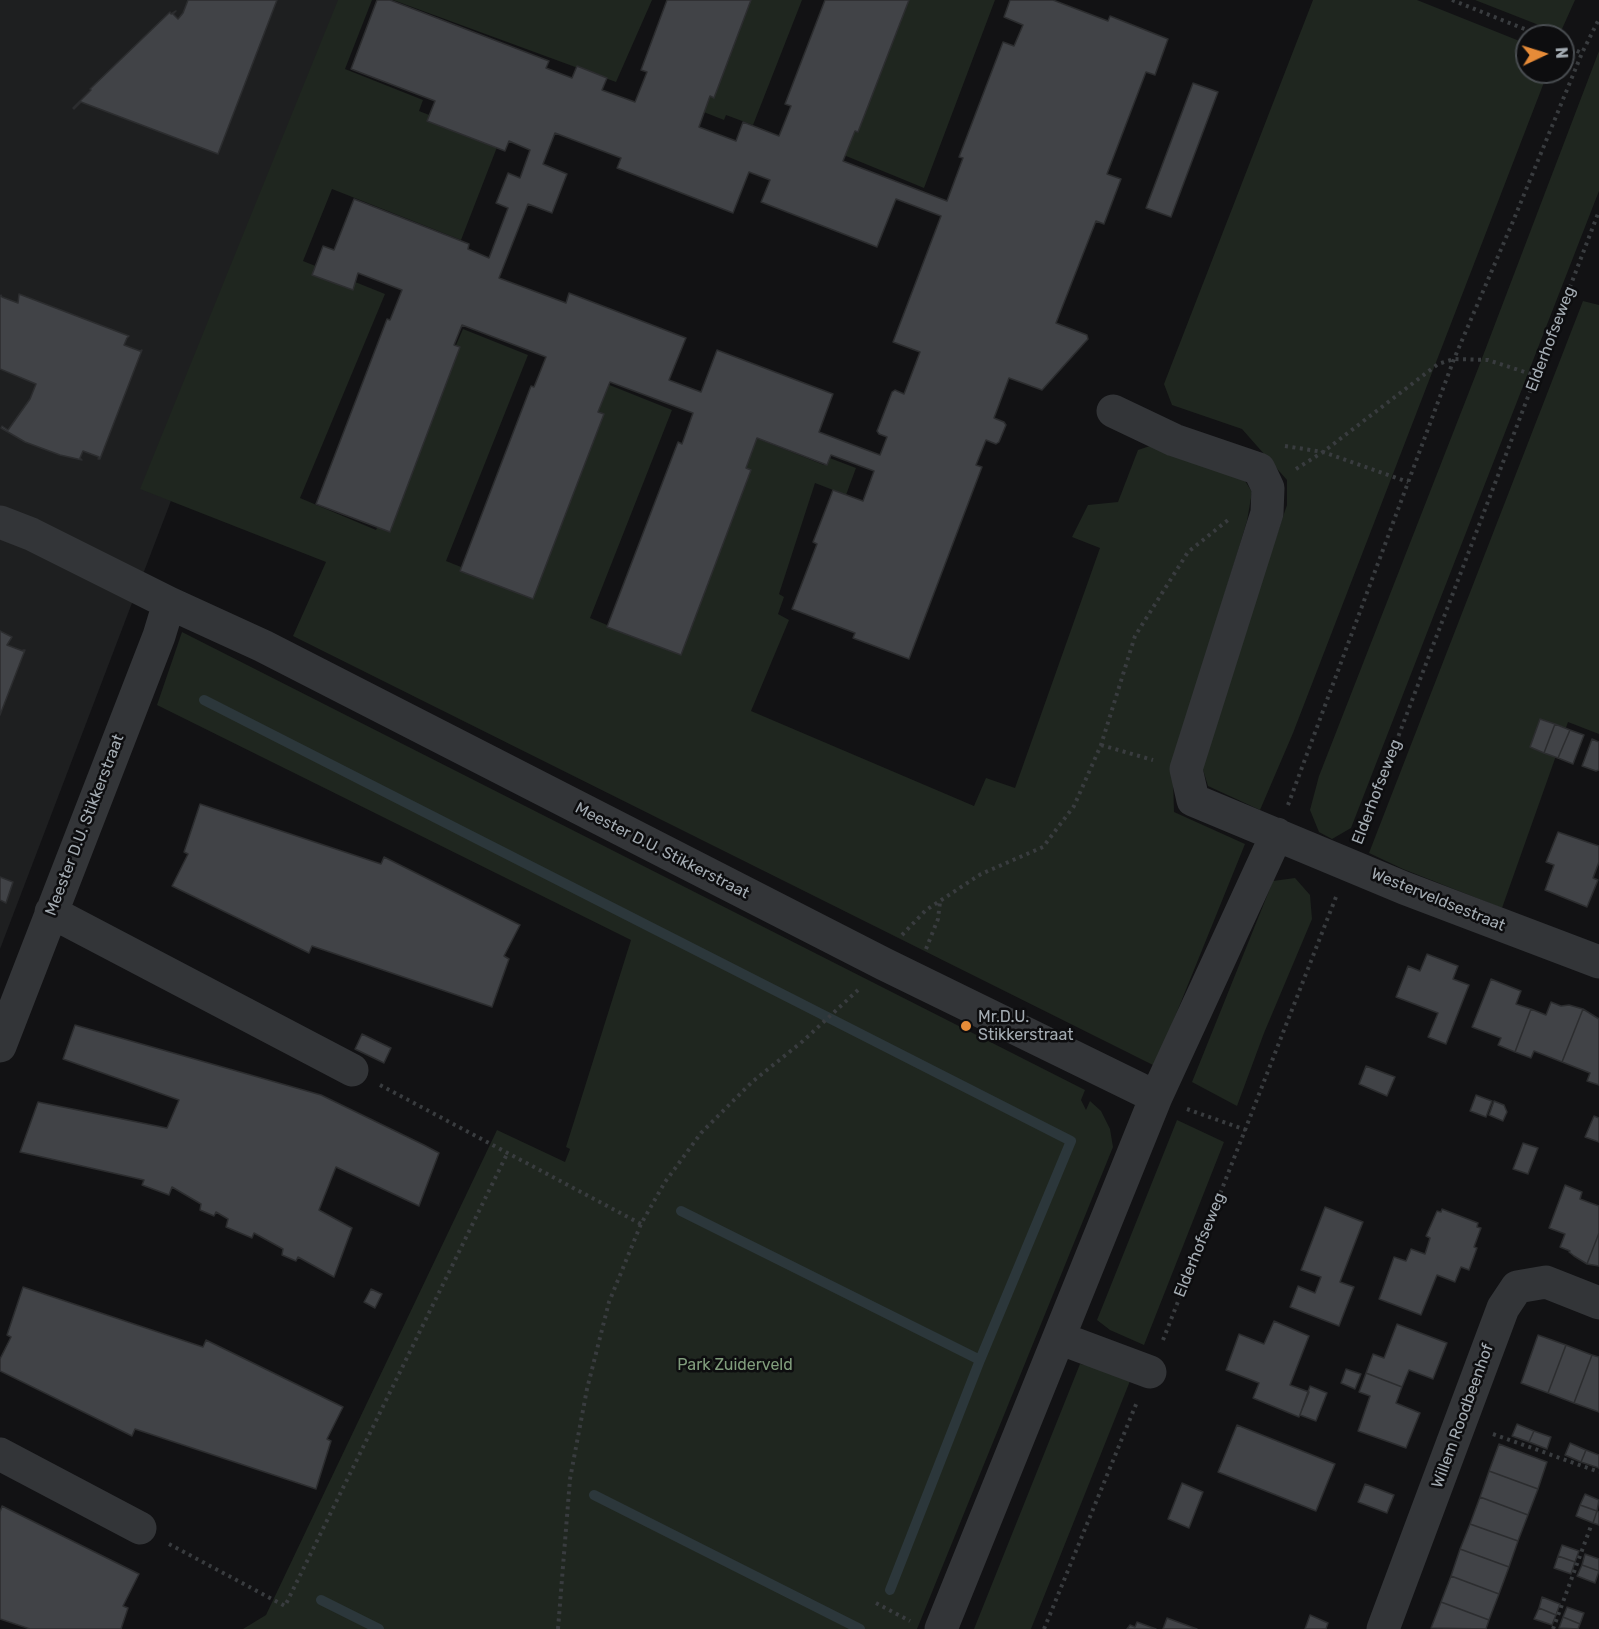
<!DOCTYPE html>
<style>
body{margin:0}
#map{position:relative;width:1599px;height:1629px;overflow:hidden;background:#121214;font-family:Rubik,sans-serif}
canvas{display:block}
.north{position:absolute;left:1515px;top:24px;width:60px;height:60px;box-sizing:border-box;background:#0d0d0f;border:2px solid #494d51;border-radius:50%;rotate:86deg;font-size:16px;font-weight:700;line-height:24px;text-align:center;color:#a4acb3}
.north::after{content:'';display:block;margin:auto;width:21px;height:27px;background:#e68b38;clip-path:polygon(50% 0,100% 100%,50% 72%,0 100%)}
</style>
<div id="map">
<canvas width="1599" height="1629"></canvas>
<div class="north">N</div>
</div>
<script>
const g = document.querySelector('canvas').getContext('2d');
g.lineJoin = 'round';
function fill(path, color) { g.fillStyle = color; g.fill(path, 'evenodd'); }
const shape = rows => new Path2D(rows.map(r => 'M' + r).join(''));
function strokePath(path, color, width, dash) { g.strokeStyle = color; g.lineWidth = width; g.lineCap = dash ? 'butt' : 'round'; g.setLineDash(dash || []); g.stroke(path); }
function label(font, color, halo, rows, align = 'center') {
  g.font = font + ' Rubik,sans-serif'; g.lineWidth = 5; g.setLineDash([]); g.textBaseline = 'middle'; g.strokeStyle = halo; g.fillStyle = color; for (const [text, x, y, turn = 0] of rows) {
    g.save(); g.translate(x, y); g.rotate((+turn || 0) * Math.PI / 180); g.textAlign = isNaN(turn) ? turn : align; if (halo) g.strokeText(text, 0, 0); g.fillText(text, 0, 0); g.restore();
  }
}
const built = shape([
 [0,0,362,0,0,949]
]);
const green = shape([
 [338,0,372,0,345,69,423,100,419,111,499,142,461,240,332,189,303,261,385,294,300,498,376,530,463,329,528,355,446,561,519,590,602,382,672,410,590,618,661,647,751,436,824,465,827,457,856,468,846,495,815,483,779,594,784,597,778,614,789,620,751,711,974,806,986,778,1015,788,1100,548,1072,537,1088,505,1118,502,1138,450,1159,443,1242,476,1252,492,1247,521,1193,698,1173,777,1174,812,1245,844,1155,1066,293,636,326,562,140,489],
 [393,0,652,0,616,82],
 [733,0,802,0,753,125,726,115,724,120,691,107],
 [894,0,995,0,924,188,834,151],
 [1313,0,1417,0,1527,44,1527,72,1548,72,1293,733,1260,810,1208,786,1200,760,1287,505,1287,480,1242,429,1172,405,1164,384],
 [1475,0,1575,0,1562,29,1549,29],
 [1599,51,1599,191,1351,828,1332,839,1319,832,1310,810,1319,776,1476,374],
 [1583,301,1599,305,1599,734,1568,722,1502,908,1403,869,1369,853],
 [182,632,1085,1090,1081,1100,1086,1110,1090,1101,1101,1111,1110,1129,1113,1147,917,1629,243,1629,266,1615,497,1130,565,1162,570,1149,566,1147,631,940,157,705],
 [1295,878,1310,895,1312,919,1264,1033,1237,1106,1192,1082,1273,881],
 [1177,1120,1224,1142,1144,1345,1110,1330,1097,1320],
 [1080,1364,1099,1368,1130,1381,1031,1629,974,1629]
]);
const stream = shape([
 [204,700,1071,1141,980,1360],
 [681,1211,980,1360,890,1590],
 [594,1495,860,1629],
 [321,1600,379,1629]
]);
const building = shape([
 [188,0,277,0,218,154,81,102,74,109,73,108,91,90,90,89,170,12,171,14,176,11,173,14,178,19,183,13,188,0],
 [377,0,390,0,549,61,546,68,572,78,577,66,607,78,602,90,635,102,647,72,641,70,667,0,751,0,714,98,710,96,699,127,736,141,743,122,779,136,791,106,785,104,825,0,909,0,858,132,855,131,843,161,947,201,963,158,959,157,1003,42,1014,46,1023,25,1004,17,1010,0,1053,0,1108,21,1110,16,1168,39,1155,75,1146,72,1107,174,1121,179,1104,224,1096,221,1056,323,1087,335,1088,339,1042,390,1009,378,994,418,1004,422,1006,425,999,442,996,444,986,440,976,465,982,467,909,659,853,638,855,633,792,609,817,544,813,542,833,490,863,501,874,471,831,455,827,465,757,438,746,468,751,470,681,655,607,627,678,442,682,444,693,413,610,382,598,412,604,414,533,599,460,571,531,386,534,387,546,357,462,325,454,345,460,347,390,532,316,504,387,319,390,320,402,290,358,273,353,290,312,275,323,246,334,250,354,199,469,244,468,249,489,258,508,208,496,203,508,173,520,178,530,150,509,141,505,151,427,121,435,101,351,69,377,0],
 [555,133,621,158,617,168,733,213,749,172,770,180,761,202,877,247,896,199,941,216,893,342,920,352,904,394,895,390,892,392,877,431,879,434,887,437,880,455,819,432,833,394,717,350,701,392,669,380,686,338,569,293,566,303,499,278,528,204,552,213,567,174,543,164,555,133],
 [1193,83,1218,92,1171,217,1146,208,1193,83],
 [19,294,129,336,127,338,124,345,140,351,142,350,100,459,98,459,99,457,83,451,80,458,82,460,60,455,25,442,1,428,2,426,8,430,30,399,36,384,0,369,0,297,1,295,2,297,18,303,19,294],
 [0,631,12,637,7,645,23,651,23,650,25,650,0,715,0,631],
 [1540,719,1555,724,1544,753,1530,747,1540,719],
 [1555,724,1570,730,1558,758,1544,753,1555,724],
 [1570,730,1584,735,1573,764,1558,758,1570,730],
 [1592,739,1599,742,1599,770,1596,771,1582,766,1592,739],
 [200,804,381,864,384,857,520,925,504,956,509,959,492,1007,312,946,309,953,172,886,188,854,184,852,200,804],
 [1558,832,1599,846,1599,862,1593,878,1598,880,1587,907,1545,890,1554,865,1546,862,1558,832],
 [0,877,13,882,6,903,0,900,0,877],
 [1427,954,1458,966,1453,979,1469,985,1446,1044,1428,1037,1438,1013,1396,997,1408,966,1420,971,1427,954],
 [1491,979,1521,991,1516,1004,1531,1009,1515,1052,1498,1045,1501,1038,1472,1027,1491,979],
 [1551,1002,1561,1006,1569,1005,1583,1009,1562,1062,1534,1051,1531,1058,1515,1052,1531,1009,1546,1015,1551,1002],
 [1583,1009,1599,1019,1599,1085,1587,1081,1590,1073,1562,1062,1583,1009],
 [75,1025,321,1095,424,1145,439,1153,419,1206,336,1167,319,1210,352,1228,334,1277,298,1257,296,1261,282,1255,283,1249,254,1233,252,1238,226,1227,228,1219,216,1212,214,1216,200,1210,201,1204,172,1187,169,1195,142,1185,144,1180,20,1152,38,1102,167,1128,179,1100,63,1059,75,1025],
 [362,1034,391,1048,384,1063,355,1049,362,1034],
 [1366,1066,1395,1077,1387,1096,1359,1084,1366,1066],
 [1476,1095,1492,1101,1486,1117,1470,1111,1476,1095],
 [1494,1101,1504,1105,1507,1112,1503,1121,1489,1115,1494,1101],
 [1594,1116,1599,1118,1599,1142,1585,1137,1594,1116],
 [1523,1143,1538,1148,1528,1174,1513,1169,1523,1143],
 [1565,1185,1582,1192,1580,1199,1599,1206,1599,1233,1587,1264,1574,1256,1569,1252,1570,1251,1560,1247,1565,1234,1549,1228,1565,1185],
 [1325,1207,1363,1222,1340,1282,1354,1287,1339,1326,1290,1307,1298,1286,1315,1293,1321,1277,1301,1270,1325,1207],
 [1442,1209,1478,1223,1477,1227,1481,1228,1474,1247,1477,1248,1469,1270,1461,1267,1455,1282,1437,1275,1421,1315,1379,1299,1394,1257,1406,1261,1411,1249,1425,1254,1430,1238,1426,1236,1437,1211,1441,1212,1442,1209],
 [1599,1233,1599,1266,1587,1264,1599,1233],
 [23,1287,203,1347,206,1340,343,1407,327,1439,331,1441,316,1489,135,1429,132,1436,0,1371,0,1359,11,1337,7,1335,23,1287],
 [371,1289,382,1294,375,1308,364,1302,371,1289],
 [1274,1321,1309,1336,1290,1385,1309,1392,1299,1417,1253,1398,1259,1383,1226,1370,1239,1334,1264,1344,1274,1321],
 [1397,1324,1447,1343,1433,1379,1409,1370,1402,1387,1366,1373,1373,1354,1384,1358,1397,1324],
 [1538,1335,1566,1345,1548,1393,1521,1383,1538,1335],
 [1566,1345,1592,1355,1574,1403,1548,1393,1566,1345],
 [1592,1355,1599,1357,1599,1412,1574,1403,1592,1355],
 [1346,1369,1361,1374,1355,1389,1341,1383,1346,1369],
 [1366,1373,1402,1387,1396,1403,1420,1413,1406,1448,1358,1431,1370,1396,1359,1392,1366,1373],
 [1310,1386,1327,1393,1316,1421,1300,1415,1310,1386],
 [1517,1424,1534,1431,1529,1442,1512,1436,1517,1424],
 [1237,1425,1335,1464,1316,1511,1218,1472,1237,1425],
 [1534,1431,1551,1437,1547,1449,1529,1442,1534,1431],
 [1570,1443,1586,1450,1581,1462,1565,1455,1570,1443],
 [1499,1444,1547,1462,1538,1489,1489,1471,1499,1444],
 [1586,1450,1599,1455,1599,1468,1581,1462,1586,1450],
 [1489,1471,1538,1489,1528,1515,1480,1497,1489,1471],
 [1182,1483,1203,1492,1189,1528,1168,1519,1182,1483],
 [1365,1484,1394,1495,1387,1513,1358,1502,1365,1484],
 [1585,1494,1599,1500,1597,1511,1580,1505,1585,1494],
 [1480,1497,1528,1515,1518,1541,1470,1524,1480,1497],
 [1580,1505,1597,1511,1593,1523,1576,1516,1580,1505],
 [2,1506,139,1574,123,1606,128,1608,121,1629,30,1629,0,1619,0,1512,2,1506],
 [1597,1511,1599,1512,1599,1525,1593,1523,1597,1511],
 [1470,1524,1518,1541,1509,1567,1460,1549,1470,1524],
 [1562,1545,1579,1551,1575,1562,1558,1556,1562,1545],
 [1460,1549,1509,1567,1499,1594,1451,1576,1460,1549],
 [1585,1554,1599,1559,1599,1571,1582,1565,1585,1554],
 [1558,1556,1575,1562,1571,1574,1554,1568,1558,1556],
 [1582,1565,1599,1571,1595,1583,1577,1576,1582,1565],
 [1451,1576,1499,1594,1489,1620,1441,1602,1451,1576],
 [1542,1597,1560,1604,1556,1615,1539,1608,1542,1597],
 [1441,1602,1489,1620,1486,1629,1431,1628,1441,1602],
 [1567,1607,1584,1613,1580,1624,1563,1617,1567,1607],
 [1539,1608,1556,1615,1552,1625,1534,1619,1539,1608],
 [1310,1615,1328,1623,1326,1629,1305,1629,1310,1615],
 [1563,1617,1580,1624,1578,1629,1559,1628,1563,1617],
 [1167,1618,1197,1629,1163,1629,1167,1618],
 [1137,1622,1156,1629,1127,1629,1130,1625,1135,1627,1137,1622]
]);
const path = shape([
 [1452,0,1542,36],
 [1563,45,1582,53],
 [1285,446,1323,452,1408,482],
 [1296,469,1323,452,1438,364,1454,359,1488,360,1537,376],
 [1101,745,1153,760],
 [1288,805,1454,359,1514,219,1582,53,1599,19],
 [1361,834,1599,211],
 [902,935,926,910,981,874,1043,847,1074,806,1101,745,1135,636,1188,552,1228,520],
 [926,949,938,919,940,902],
 [380,1085,641,1224],
 [1187,1109,1246,1130],
 [1163,1340,1336,897],
 [1493,1434,1599,1472],
 [169,1544,285,1606,507,1154],
 [876,1603,910,1621],
 [558,1629,570,1479,587,1389,609,1302,641,1224,665,1182,701,1133,752,1082,803,1041,858,990],
 [1044,1629,1137,1402],
 [1553,1629,1591,1526]
]);
const minor = shape([
 [1113,411,1174,440,1259,469,1268,488,1267,513,1186,769,1193,800,1404,888,1599,962],
 [0,522,31,534,169,603,263,646,884,964,1156,1097],
 [51,912,352,1070],
 [0,1046,159,636,169,603],
 [1059,1338,1150,1372],
 [0,1454,140,1528],
 [941,1629,1156,1097,1277,834],
 [1383,1629,1503,1308,1517,1287,1546,1282,1599,1303]
]);
const markers = [
 [966,1026,6,"#e68b38"]
];
const streetNames = [
 ["Elderhofseweg",1551,339,-69],
 ["Elderhofseweg",1377,792,-69],
 ["Meester D.U. Stikkerstraat",85,825,-69],
 ["Meester D.U. Stikkerstraat",662,851,27],
 ["Westerveldsestraat",1438,900,22],
 ["Elderhofseweg",1200,1245,-68],
 ["Willem Roodbeenhof",1463,1416,-70]
];
const poiNames = [
 ["Mr.D.U.",978,1017],
 ["Stikkerstraat",978,1035]
];
const parkNames = [
 ["Park Zuiderveld",735,1365]
];
fill(built, '#1e1f20');
fill(green, '#1f261f');
strokePath(stream, '#2c373b', 10);
fill(building, '#414347');
strokePath(building, '#2c2d2f', 1.5);
strokePath(path, '#393c3f', 4, [3, 4.5]);
strokePath(minor, '#333538', 33);
for (const [x, y, r, color] of markers) { const dot = new Path2D(); dot.arc(x, y, r, 0, 2 * Math.PI); g.fillStyle = color; g.fill(dot); strokePath(dot, '#0d0d0f', 2); }
label('16px', '#a4acb3', '#0d0d0f', streetNames);
label('16px', '#a4acb3', '#0d0d0f', poiNames, 'left');
label('16px', '#809d7c', '#0d0d0f', parkNames);
</script>
